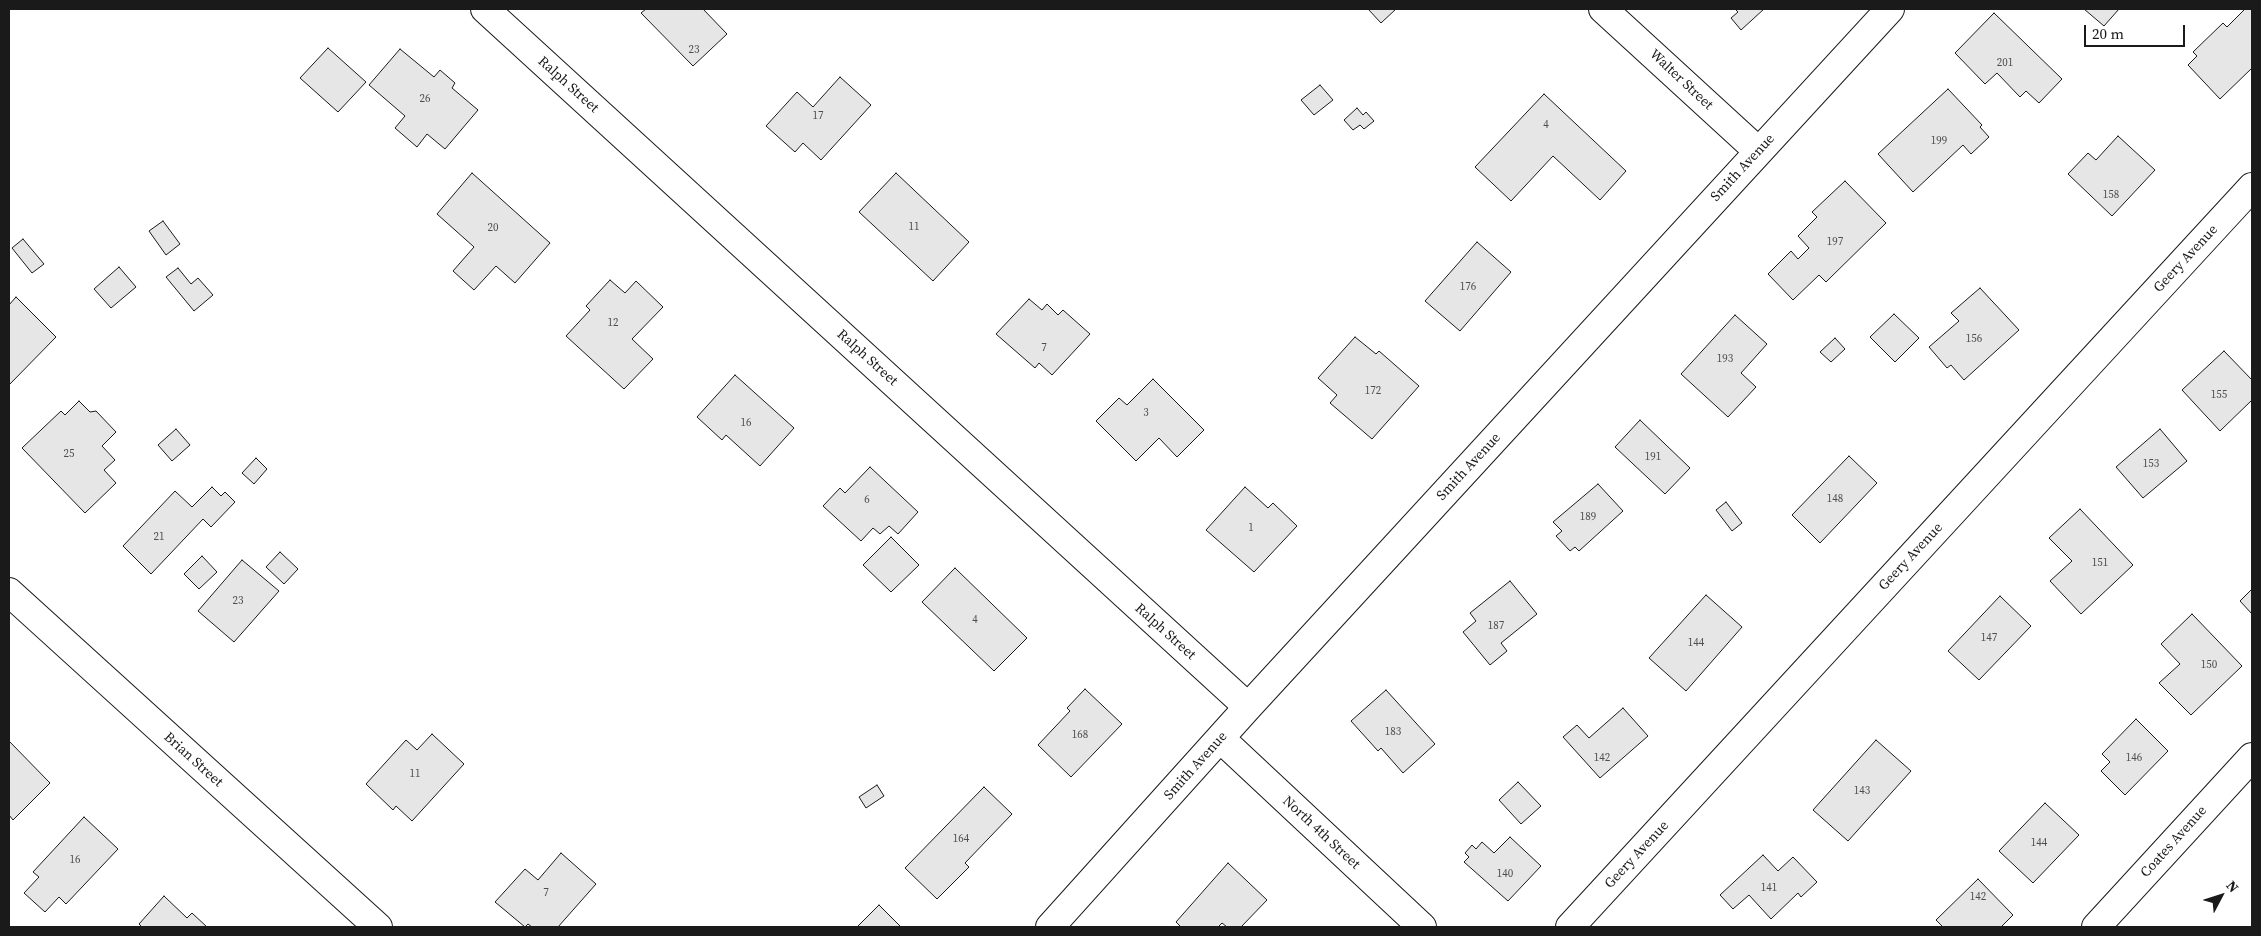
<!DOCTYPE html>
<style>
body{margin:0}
#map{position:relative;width:2261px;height:936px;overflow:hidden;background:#fff;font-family:"Source Serif 4",serif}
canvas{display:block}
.frame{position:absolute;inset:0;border:10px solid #1a1a1a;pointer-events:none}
.north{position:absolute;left:2196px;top:871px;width:50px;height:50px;-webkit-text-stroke:4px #fff;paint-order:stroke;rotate:50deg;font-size:14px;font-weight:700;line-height:20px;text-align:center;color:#1a1a1a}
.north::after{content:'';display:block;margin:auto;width:18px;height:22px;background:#1a1a1a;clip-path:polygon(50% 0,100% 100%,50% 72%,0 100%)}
.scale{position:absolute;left:2084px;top:25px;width:101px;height:22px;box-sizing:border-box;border:2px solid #1a1a1a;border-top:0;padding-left:6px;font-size:15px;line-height:18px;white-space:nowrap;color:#1a1a1a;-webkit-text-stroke:4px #fff;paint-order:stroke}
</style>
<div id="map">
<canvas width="2261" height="936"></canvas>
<div class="frame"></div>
<div class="north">N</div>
<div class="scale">20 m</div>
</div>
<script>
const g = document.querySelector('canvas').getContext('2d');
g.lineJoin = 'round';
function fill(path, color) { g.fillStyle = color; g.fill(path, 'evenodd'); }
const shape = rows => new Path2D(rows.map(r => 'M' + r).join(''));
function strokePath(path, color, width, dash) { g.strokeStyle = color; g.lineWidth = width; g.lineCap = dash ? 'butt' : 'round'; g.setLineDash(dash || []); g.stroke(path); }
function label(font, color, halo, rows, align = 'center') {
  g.font = font + ' "Source Serif 4",serif'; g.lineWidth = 4; g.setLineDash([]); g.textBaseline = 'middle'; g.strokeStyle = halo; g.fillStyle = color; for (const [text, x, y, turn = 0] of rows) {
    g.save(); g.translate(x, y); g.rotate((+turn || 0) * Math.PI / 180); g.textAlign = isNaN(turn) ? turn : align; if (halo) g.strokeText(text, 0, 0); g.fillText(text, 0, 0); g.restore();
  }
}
const building = shape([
 [646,9,703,9,727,34,693,66,641,13,646,9],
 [1368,9,1396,9,1381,23,1368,9],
 [1735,9,1764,9,1741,30,1731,18,1738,12,1735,9],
 [2084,9,2119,9,2104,26,2084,9],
 [2245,9,2252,9,2252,68,2220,99,2188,65,2197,56,2193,52,2223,23,2227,27,2245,9],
 [1994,13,2062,79,2039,103,2026,91,2020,97,1997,73,1985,84,1955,53,1994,13],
 [328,48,366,82,338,112,300,78,328,48],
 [400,49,434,77,440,70,455,83,452,88,478,110,445,149,427,134,417,147,395,128,405,116,369,85,400,49],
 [840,77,871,105,821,160,803,143,795,152,766,126,797,92,813,107,840,77],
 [1320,85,1333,100,1314,115,1301,100,1320,85],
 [1948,89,1982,125,1980,127,1989,137,1971,154,1963,145,1913,192,1878,154,1948,89],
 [1544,94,1626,171,1600,200,1553,156,1511,201,1475,167,1544,94],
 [1357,108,1363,115,1366,112,1374,121,1364,129,1360,125,1353,130,1344,120,1357,108],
 [2118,136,2155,170,2112,216,2068,174,2088,153,2096,160,2118,136],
 [472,173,550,243,515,283,496,266,474,290,453,271,474,247,437,214,472,173],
 [896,173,969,242,933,281,859,212,896,173],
 [1845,181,1886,223,1826,282,1819,275,1793,300,1768,274,1791,251,1798,259,1809,248,1798,236,1817,217,1812,212,1845,181],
 [163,221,180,244,166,255,149,231,163,221],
 [23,239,44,264,32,273,12,248,23,239],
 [1477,242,1511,272,1460,331,1425,301,1477,242],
 [119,267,136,287,111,308,94,289,119,267],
 [178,268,191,284,198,278,213,295,194,311,166,277,178,268],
 [610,280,625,293,636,281,663,307,632,339,653,359,624,389,566,336,590,310,586,306,610,280],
 [1980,288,2019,330,1964,380,1951,365,1947,368,1929,347,1959,321,1951,313,1980,288],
 [16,297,56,337,9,385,9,305,16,297],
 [1029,299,1042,310,1047,304,1058,315,1063,310,1090,334,1052,375,1039,363,1035,368,996,334,1029,299],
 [1894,314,1919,338,1895,362,1870,337,1894,314],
 [1735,315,1767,344,1741,373,1756,387,1728,417,1681,374,1735,315],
 [1355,337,1376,354,1379,351,1419,386,1372,439,1330,403,1337,395,1318,378,1355,337],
 [1835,338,1845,349,1831,362,1820,352,1835,338],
 [2224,351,2252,380,2252,400,2220,431,2182,390,2224,351],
 [735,375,794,428,760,466,726,435,722,440,697,417,735,375],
 [1153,379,1204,430,1177,457,1159,438,1136,461,1096,421,1119,398,1127,405,1153,379],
 [79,401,90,412,96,411,116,432,102,446,115,460,104,470,116,483,85,513,22,448,61,411,65,415,79,401],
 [1640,420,1690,468,1665,494,1615,447,1640,420],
 [176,429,190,445,172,461,158,445,176,429],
 [2160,429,2187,461,2143,498,2116,467,2160,429],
 [1849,456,1877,483,1820,543,1792,515,1849,456],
 [256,458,267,469,254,484,242,473,256,458],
 [870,467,918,512,898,534,889,526,880,534,873,528,861,541,823,506,840,488,845,493,870,467],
 [1598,484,1623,511,1579,551,1575,547,1570,551,1556,536,1562,531,1553,522,1598,484],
 [212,487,221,496,225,492,235,502,211,527,203,519,151,574,123,546,175,491,192,507,212,487],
 [1245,487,1268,508,1273,503,1297,526,1254,572,1206,530,1245,487],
 [1726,502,1742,523,1732,531,1716,510,1726,502],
 [2080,509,2133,565,2081,614,2050,581,2072,561,2049,538,2080,509],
 [891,537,919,565,891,592,863,565,891,537],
 [280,552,298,569,284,584,266,567,280,552],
 [202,556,217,572,199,589,184,574,202,556],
 [242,560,279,591,234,642,198,611,242,560],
 [955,568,1027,638,994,671,922,602,955,568],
 [1510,581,1537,614,1501,643,1507,651,1490,665,1463,632,1476,621,1470,613,1510,581],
 [2252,589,2252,614,2240,601,2252,589],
 [1706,595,1742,627,1686,691,1649,658,1706,595],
 [2000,596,2031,626,1979,680,1948,651,2000,596],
 [2192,614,2242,666,2191,715,2159,683,2180,664,2161,644,2192,614],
 [1085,689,1122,724,1071,777,1038,745,1070,711,1067,708,1085,689],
 [1386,690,1435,744,1403,773,1381,748,1378,751,1351,721,1386,690],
 [1623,708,1648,736,1600,778,1563,737,1577,725,1589,738,1623,708],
 [2136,719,2168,751,2125,795,2101,771,2110,762,2102,754,2136,719],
 [432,734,464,764,412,821,396,806,393,810,366,784,406,740,417,750,432,734],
 [1876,740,1911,771,1848,841,1813,810,1876,740],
 [9,741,50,783,13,820,9,815,9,741],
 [1518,782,1541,806,1521,824,1499,800,1518,782],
 [877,785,884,796,866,808,859,797,877,785],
 [984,787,1012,814,965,863,969,867,937,899,905,868,984,787],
 [2045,803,2079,835,2033,883,1999,851,2045,803],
 [84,817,118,849,66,904,59,897,45,912,24,893,39,877,33,872,84,817],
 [1510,837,1541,866,1508,901,1464,862,1469,857,1465,853,1472,845,1476,849,1482,842,1494,853,1510,837],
 [561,853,596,884,558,927,532,927,528,924,525,927,495,902,525,869,538,880,561,853],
 [1763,855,1778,871,1793,857,1817,882,1801,897,1798,893,1771,919,1749,895,1733,909,1720,895,1763,855],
 [1228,863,1267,900,1241,927,1227,927,1222,923,1218,927,1181,927,1176,922,1228,863],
 [1978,879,2013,915,2001,927,1943,927,1936,920,1978,879],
 [164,896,187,918,192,913,207,927,142,927,139,924,164,896],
 [879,905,901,927,857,927,879,905]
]);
const minor = shape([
 [485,9,1248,707],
 [1603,9,1758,151],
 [9,592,378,927],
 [1221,739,1422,927],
 [1050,927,1248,707,1890,9],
 [1570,927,2252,187],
 [2096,927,2252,757]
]);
const numberNames = [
 ["23",694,50],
 ["201",2005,63],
 ["26",425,99],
 ["17",818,116],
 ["4",1546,125],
 ["199",1939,141],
 ["158",2111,195],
 ["11",914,227],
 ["20",493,228],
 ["197",1835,242],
 ["176",1468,287],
 ["12",613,323],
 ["156",1974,339],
 ["7",1044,348],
 ["193",1725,359],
 ["172",1373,391],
 ["155",2219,395],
 ["3",1146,413],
 ["16",746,423],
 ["25",69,454],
 ["191",1653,457],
 ["153",2151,464],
 ["148",1835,499],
 ["6",867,500],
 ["189",1588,517],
 ["1",1251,528],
 ["21",159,537],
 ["151",2100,563],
 ["23",238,601],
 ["4",975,620],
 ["187",1496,626],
 ["147",1989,638],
 ["144",1696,643],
 ["150",2209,665],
 ["183",1393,732],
 ["168",1080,735],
 ["142",1602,758],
 ["146",2134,758],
 ["11",415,774],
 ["143",1862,791],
 ["164",961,839],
 ["144",2039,843],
 ["16",75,860],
 ["140",1505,874],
 ["141",1769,888],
 ["7",546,893],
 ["142",1978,897]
];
const streetNames = [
 ["Walter Street",1681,80,43],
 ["Ralph Street",568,85,42],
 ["Smith Avenue",1743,168,-47],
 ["Geery Avenue",2186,259,-47],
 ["Ralph Street",867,358,42],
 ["Smith Avenue",1469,467,-47],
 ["Geery Avenue",1911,557,-47],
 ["Ralph Street",1165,632,42],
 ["Brian Street",193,760,42],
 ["Smith Avenue",1196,766,-48],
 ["North 4th Street",1321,833,43],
 ["Coates Avenue",2174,842,-48],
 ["Geery Avenue",1637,855,-47]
];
fill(building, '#e6e6e6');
strokePath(building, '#1a1a1a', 1);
strokePath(minor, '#1a1a1a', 30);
strokePath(minor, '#fff', 28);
label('11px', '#4d4d4d', null, numberNames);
label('14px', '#1a1a1a', '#fff', streetNames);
</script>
